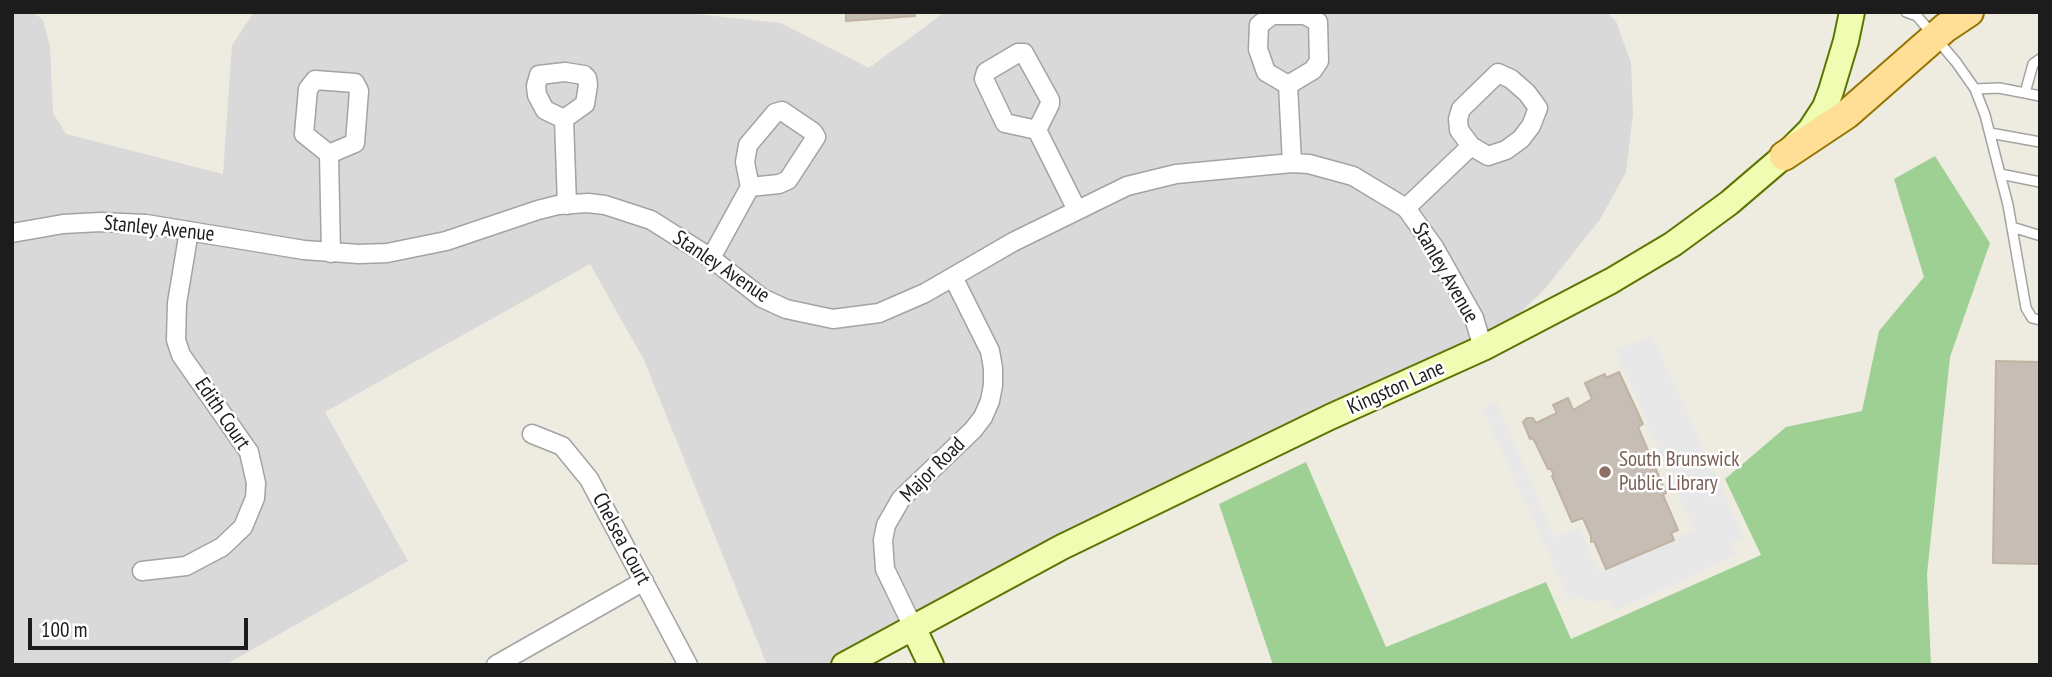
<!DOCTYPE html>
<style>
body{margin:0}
#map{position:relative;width:2052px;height:677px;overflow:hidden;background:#eeebe1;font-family:"PT Sans Narrow",sans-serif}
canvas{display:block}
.frame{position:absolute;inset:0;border:14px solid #1c1c1c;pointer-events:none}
.scale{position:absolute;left:28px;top:618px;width:220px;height:32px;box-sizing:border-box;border:4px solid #1c1c1c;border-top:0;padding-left:9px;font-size:21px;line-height:24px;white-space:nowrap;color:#1c1c1c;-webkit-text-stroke:5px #fff;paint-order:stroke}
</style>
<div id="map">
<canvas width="2052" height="677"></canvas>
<div class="frame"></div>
<div class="scale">100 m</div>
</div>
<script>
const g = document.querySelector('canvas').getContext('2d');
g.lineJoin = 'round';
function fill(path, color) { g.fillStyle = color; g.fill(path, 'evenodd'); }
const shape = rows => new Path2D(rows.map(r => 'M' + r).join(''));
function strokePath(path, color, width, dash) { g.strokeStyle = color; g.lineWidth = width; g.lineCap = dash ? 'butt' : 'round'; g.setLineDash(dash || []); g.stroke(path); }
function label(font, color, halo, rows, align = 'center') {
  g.font = font + ' "PT Sans Narrow",sans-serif'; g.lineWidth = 5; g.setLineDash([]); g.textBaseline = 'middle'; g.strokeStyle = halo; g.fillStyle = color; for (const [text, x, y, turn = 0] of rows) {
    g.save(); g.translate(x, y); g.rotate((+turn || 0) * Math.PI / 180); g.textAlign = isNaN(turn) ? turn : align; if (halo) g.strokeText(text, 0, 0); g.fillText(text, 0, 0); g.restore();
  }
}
const residential = shape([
 [12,12,33,12,43,20,50,46,53,113,66,134,223,174,232,45,254,12,676,12,781,23,869,68,945,12,1606,12,1616,21,1631,63,1633,114,1626,172,1601,218,1544,290,1483,348,845,665,767,665,644,360,590,264,325,412,408,561,225,665,12,665]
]);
const forest = shape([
 [1935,156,1990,243,1950,357,1927,574,1931,665,1273,665,1219,504,1306,462,1386,647,1546,582,1571,639,1761,555,1725,479,1786,427,1862,411,1879,331,1924,277,1894,179]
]);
const parking = shape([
 [1652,335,1744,538,1733,543,1737,555,1615,611,1610,600,1597,602,1587,601,1579,596,1570,601,1482,408,1496,401,1555,538,1580,527,1598,572,1694,530,1615,350]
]);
const building = shape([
 [846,12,914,12,915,16,846,21,846,12],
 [1996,361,2040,362,2040,564,1993,563,1996,361],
 [1619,372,1643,424,1638,427,1666,493,1663,495,1678,530,1671,533,1674,540,1606,569,1594,541,1591,542,1591,536,1583,518,1572,522,1552,476,1554,475,1551,469,1548,469,1535,442,1532,438,1530,439,1523,422,1527,418,1533,418,1536,423,1557,413,1553,405,1568,398,1573,410,1592,399,1585,383,1605,374,1606,378,1619,372]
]);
const lane = shape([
 [1906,12,1917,16,1956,62,1975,89,1999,88,2025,93,2033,64,2040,59],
 [1975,89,1985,115,2008,205,2026,308,2032,318,2040,320],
 [2025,93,2040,96],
 [1990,133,2040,142],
 [2000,174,2040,182],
 [2012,227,2038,235]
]);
const street = shape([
 [1272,15,1305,15,1318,22,1319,61,1313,70,1288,85,1266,72,1258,49,1259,25,1272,15],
 [1018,53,1024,53,1050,100,1050,104,1037,130,1005,123,984,79,986,72,1018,53],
 [565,72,584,75,587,78,588,85,585,104,564,119,545,110,537,95,536,86,539,75,565,72],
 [1498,73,1511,79,1527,93,1538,108,1531,126,1521,139,1506,150,1488,156,1471,146,1459,130,1458,119,1461,109,1498,73],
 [315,80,355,83,359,91,355,143,329,154,304,134,308,89,315,80],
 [1288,85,1292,163],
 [782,111,813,132,816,137,788,180,779,184,750,187,745,162,748,145,775,113,782,111],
 [564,119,567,205],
 [1037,130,1077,210],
 [329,154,331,253],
 [1406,208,1471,146],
 [12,233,63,224,101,222,146,224,304,250,359,254,387,253,446,241,538,210,558,205,588,203,605,205,651,220,711,258,762,298,786,309,833,319,879,313,925,293,1013,242,1127,186,1176,174,1292,163,1309,164,1353,176,1406,208,1434,247,1474,318,1483,348],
 [711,258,750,187],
 [532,434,562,446,589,479,688,665],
 [142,571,186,566,222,547,243,527,255,498,256,483,249,452,181,355,176,340,177,303,189,231],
 [913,627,885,569,883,540,886,525,901,499,973,430,983,417,990,401,993,385,993,368,990,351,953,277],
 [496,665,644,581]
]);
const secondary = shape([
 [913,627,931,665],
 [844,665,1062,547,1330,417,1483,348,1611,281,1673,244,1729,203,1784,156,1810,130,1825,107,1831,91,1846,41,1852,12]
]);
const primary = shape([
 [1784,156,1847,114,1945,28,1969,12]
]);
const markers = [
 [1605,472,7,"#8d6e63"]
];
const streetNames = [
 ["Stanley Avenue",159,229,6],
 ["Stanley Avenue",721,267,34],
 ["Stanley Avenue",1445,273,60],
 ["Kingston Lane",1396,388,-24],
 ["Edith Court",222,414,56],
 ["Major Road",933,470,-45],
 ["Chelsea Court",621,539,62]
];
const educationNames = [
 ["South Brunswick",1619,460],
 ["Public Library",1619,484]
];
fill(residential, '#dad9d9');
fill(forest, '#9ed093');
fill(parking, '#e8e8e8');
fill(building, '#c6beb4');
strokePath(building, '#c0b3a3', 2);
strokePath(lane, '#a3a3a3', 12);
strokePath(street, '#a3a3a3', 21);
strokePath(secondary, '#5b7600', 28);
strokePath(primary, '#947400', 32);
strokePath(lane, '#fff', 9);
strokePath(street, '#fff', 18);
strokePath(secondary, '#f0fcb1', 24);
strokePath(primary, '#ffde95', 28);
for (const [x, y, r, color] of markers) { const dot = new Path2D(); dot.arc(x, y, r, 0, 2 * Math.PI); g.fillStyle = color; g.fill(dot); strokePath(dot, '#fff', 2.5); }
label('21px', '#1c1c1c', '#fff', streetNames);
label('21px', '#785e54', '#fff', educationNames, 'left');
</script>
